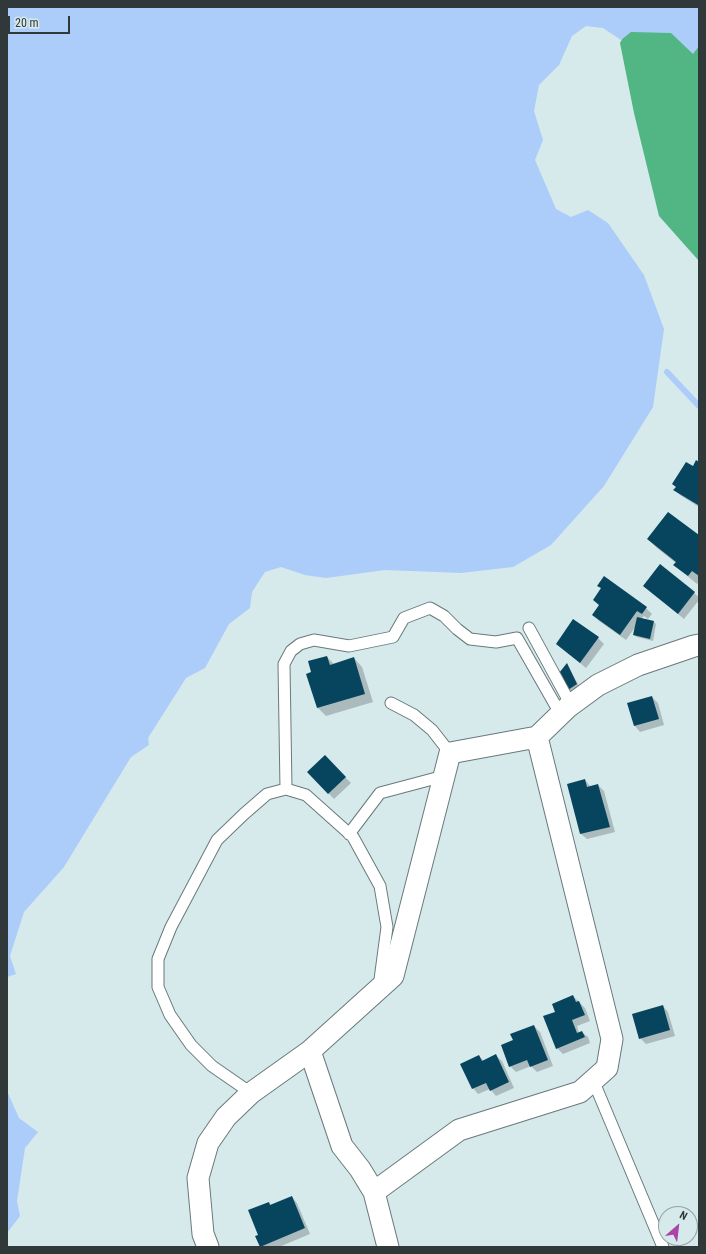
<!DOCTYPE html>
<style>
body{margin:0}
#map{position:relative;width:706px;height:1254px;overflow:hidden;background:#d6e9eb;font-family:"Roboto Condensed",sans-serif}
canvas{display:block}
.frame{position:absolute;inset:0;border:8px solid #313839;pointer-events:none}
.north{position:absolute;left:658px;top:1206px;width:40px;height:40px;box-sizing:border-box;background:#d6e9eb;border:1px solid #94a2a4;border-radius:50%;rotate:28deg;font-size:11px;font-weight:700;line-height:16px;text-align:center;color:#313839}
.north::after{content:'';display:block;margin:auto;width:14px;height:18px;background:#ab45aa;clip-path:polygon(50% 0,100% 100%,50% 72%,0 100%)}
.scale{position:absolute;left:8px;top:16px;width:62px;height:18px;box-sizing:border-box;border:2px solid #313839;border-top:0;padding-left:5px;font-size:12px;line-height:14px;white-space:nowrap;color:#313839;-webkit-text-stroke:3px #d6e9eb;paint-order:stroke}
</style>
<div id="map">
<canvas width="706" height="1254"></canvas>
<div class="frame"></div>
<div class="north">N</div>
<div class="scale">20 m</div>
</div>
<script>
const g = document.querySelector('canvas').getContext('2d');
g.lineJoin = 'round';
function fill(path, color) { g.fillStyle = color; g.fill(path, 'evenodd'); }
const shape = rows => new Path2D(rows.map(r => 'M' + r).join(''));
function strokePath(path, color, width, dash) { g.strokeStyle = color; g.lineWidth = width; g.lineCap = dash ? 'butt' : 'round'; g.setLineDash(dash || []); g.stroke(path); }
const forest = shape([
 [639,7,699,7,699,261,659,216,634,113,620,43]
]);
const water = shape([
 [7,7,699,7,699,46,693,54,671,33,631,32,621,40,603,28,586,26,572,36,559,65,539,85,534,111,543,140,535,160,556,209,571,217,588,210,608,223,644,275,664,329,653,407,604,486,551,545,513,567,461,573,385,570,326,578,305,575,281,567,265,572,252,592,250,608,229,624,205,668,186,678,148,738,149,745,131,757,64,867,24,912,10,956,16,974,7,977],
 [7,1091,19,1118,38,1132,25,1148,17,1201,20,1216,7,1233]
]);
const shadow = shape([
 [699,463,699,507,680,495,675,490,693,468],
 [699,537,699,581,697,584,674,565,676,563,657,548,648,539],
 [660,566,699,597,699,600,684,619,650,591],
 [604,578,646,608,652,614,648,619,644,616,641,619,654,622,656,624,653,641,637,637,634,635,636,626,626,640,599,621,593,615,600,606,602,589,598,586],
 [598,638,604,644,586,668,563,649],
 [327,657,334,664,354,658,362,667,373,702,326,716,318,708,312,673],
 [567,664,579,686,571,692,568,690],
 [652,697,658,703,664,725,640,732,635,726,628,704],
 [324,756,351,783,334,799,308,772],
 [585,780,590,786,598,785,604,791,615,832,587,839,581,834],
 [573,996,585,1008,590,1021,577,1026,579,1033,582,1032,588,1037,590,1043,563,1054,557,1048,556,1012],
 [663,1006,668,1012,675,1036,646,1044,640,1038],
 [534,1026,540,1032,553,1066,537,1072,531,1066,516,1072,510,1066],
 [479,1056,484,1061,496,1056,502,1061,514,1088,496,1096,490,1089,478,1094,473,1088],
 [292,1197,297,1203,310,1234,279,1247,262,1247,259,1236,269,1203,271,1205]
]);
const stream = shape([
 [667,372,699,406]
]);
const building = shape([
 [696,460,699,462,699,503,698,505,673,490,676,487,672,484,686,462,693,466],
 [668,512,699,535,699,576,692,571,688,576,673,565,676,562,647,539],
 [660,564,695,592,678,614,643,586],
 [604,576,647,607,642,614,637,611,620,635,592,615,599,605,593,600,601,588,597,586],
 [637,617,654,621,650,639,633,635],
 [573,619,599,637,580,663,556,644],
 [327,656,330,665,354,657,365,694,317,708,306,674,311,672,308,661],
 [567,663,577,684,568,690,559,673],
 [652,696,659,719,634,726,627,703],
 [325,755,346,777,328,794,307,772],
 [585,779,587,787,598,784,610,827,580,834,567,784],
 [573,995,576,1002,579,1001,585,1015,572,1020,577,1033,582,1031,585,1037,556,1049,543,1016,555,1012,552,1004],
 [663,1005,670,1030,639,1039,632,1014],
 [534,1025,548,1060,530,1067,527,1060,509,1067,501,1045,513,1040,510,1034],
 [496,1054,509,1082,490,1091,486,1083,472,1089,460,1064,479,1055,482,1061],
 [292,1196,305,1228,260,1247,255,1236,258,1235,248,1210,269,1202,270,1205]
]);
const service = shape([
 [529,628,571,705],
 [391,703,414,715,432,730,450,753],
 [286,789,284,664,291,651,300,644,314,640,349,646,393,637,404,618,430,608,444,616,457,629,470,639,496,642,517,638,561,715],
 [349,834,380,793,444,776],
 [593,1080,663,1247],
 [251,1093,212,1066,191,1045,170,1015,158,987,158,959,171,927,217,840,244,814,267,794,286,789,306,795,353,837,380,886,387,927,379,987]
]);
const minor = shape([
 [310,1051,342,1146,360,1169,374,1192,388,1247],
 [374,1192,459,1130,580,1092,607,1068,612,1039,537,737],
 [208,1247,203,1234,198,1178,208,1143,226,1117,251,1093,310,1051,393,976,450,753,537,737,568,707,598,685,638,665,694,646,699,645]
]);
fill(forest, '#51b584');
fill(water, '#accdf9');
fill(shadow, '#0003');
strokePath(stream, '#accdf9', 6);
fill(building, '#07455e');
strokePath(service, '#69797c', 13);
strokePath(minor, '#69797c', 23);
strokePath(service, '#fff', 11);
strokePath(minor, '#fff', 21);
</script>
